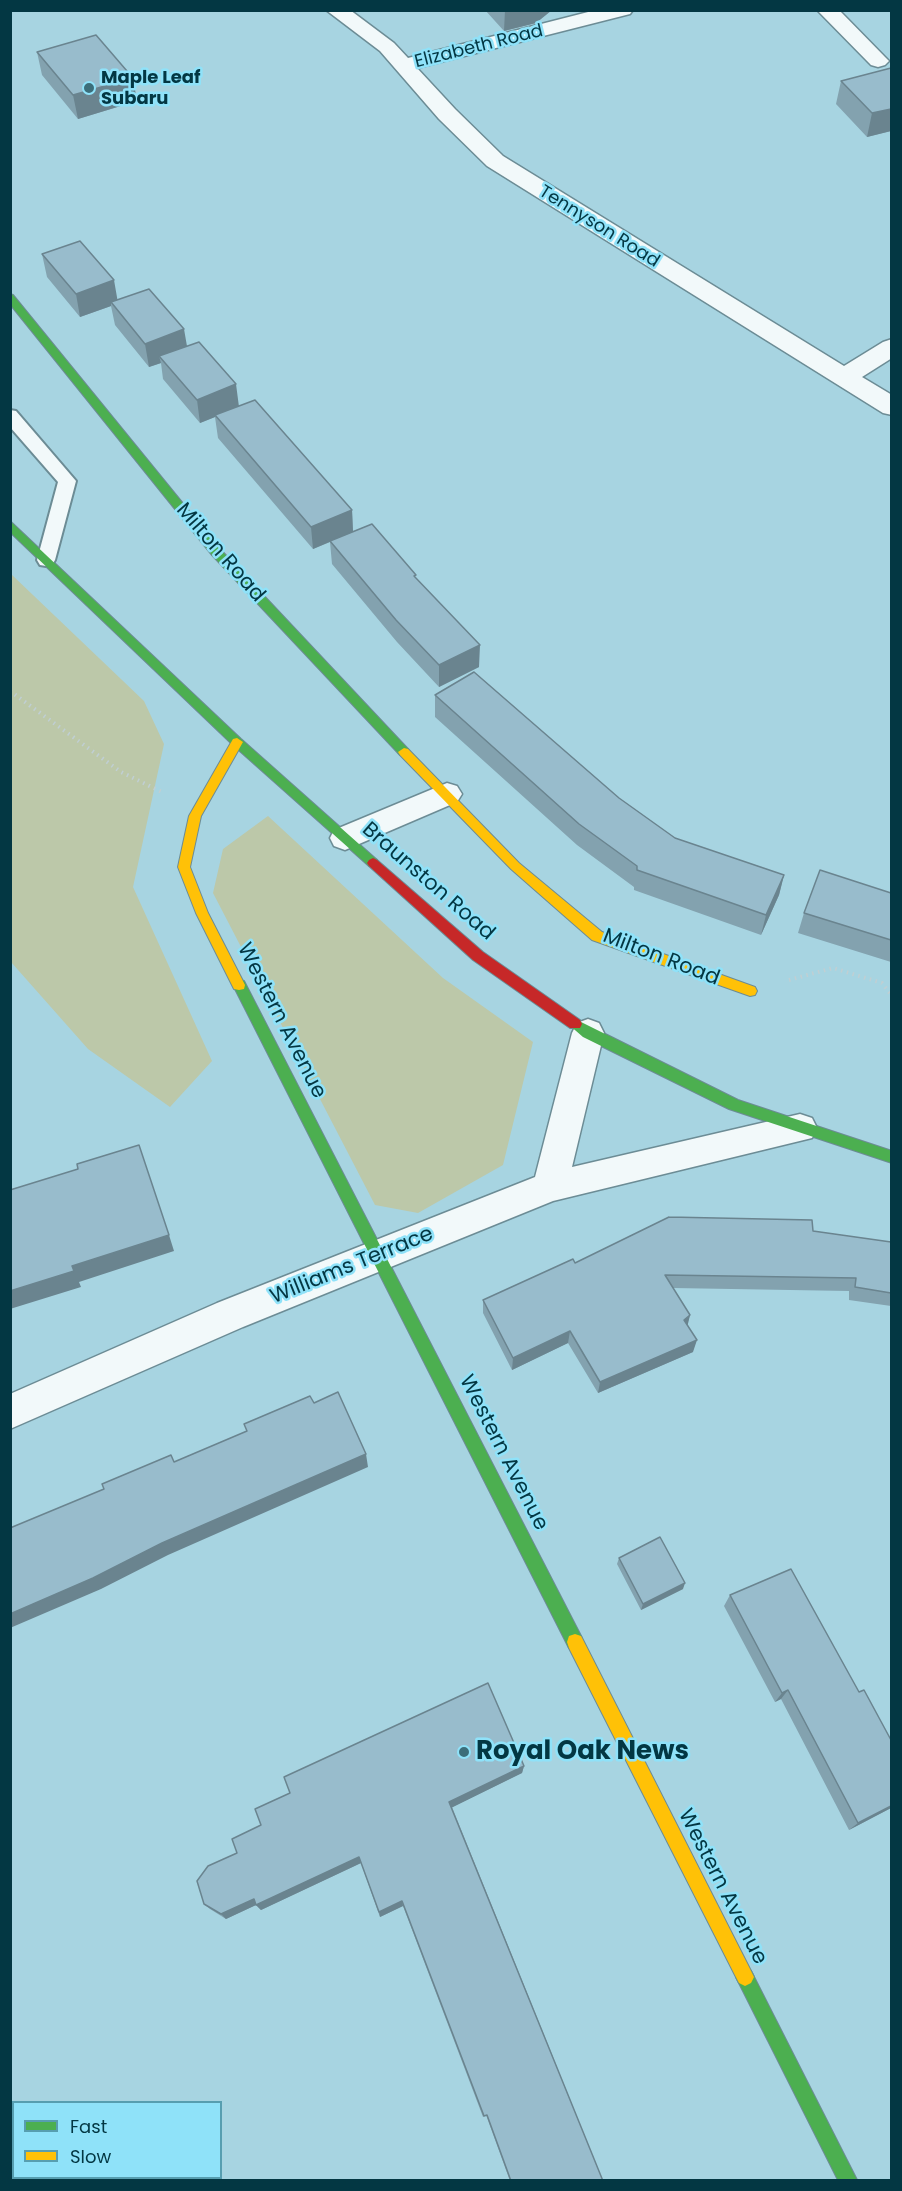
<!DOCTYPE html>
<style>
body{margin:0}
#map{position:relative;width:902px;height:2191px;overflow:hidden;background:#a7d4e1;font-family:Poppins,sans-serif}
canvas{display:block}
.frame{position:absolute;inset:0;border:12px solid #033743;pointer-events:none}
.legend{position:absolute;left:12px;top:2101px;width:210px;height:78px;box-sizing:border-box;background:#8fe2f9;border:2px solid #579eb0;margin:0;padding:8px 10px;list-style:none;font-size:18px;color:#033743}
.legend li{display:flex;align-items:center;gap:12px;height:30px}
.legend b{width:30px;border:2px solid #579eb0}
</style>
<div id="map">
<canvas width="902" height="2191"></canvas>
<div class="frame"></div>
<ul class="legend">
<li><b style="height:8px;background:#4caf50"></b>Fast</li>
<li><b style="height:8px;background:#ffc107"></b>Slow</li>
</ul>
</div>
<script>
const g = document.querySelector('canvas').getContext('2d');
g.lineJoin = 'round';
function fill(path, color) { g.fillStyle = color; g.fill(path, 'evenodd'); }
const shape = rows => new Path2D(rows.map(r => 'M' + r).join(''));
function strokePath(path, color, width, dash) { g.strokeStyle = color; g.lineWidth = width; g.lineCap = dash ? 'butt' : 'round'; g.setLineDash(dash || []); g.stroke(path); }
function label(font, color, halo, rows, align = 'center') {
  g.font = font + ' Poppins,sans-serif'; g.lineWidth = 5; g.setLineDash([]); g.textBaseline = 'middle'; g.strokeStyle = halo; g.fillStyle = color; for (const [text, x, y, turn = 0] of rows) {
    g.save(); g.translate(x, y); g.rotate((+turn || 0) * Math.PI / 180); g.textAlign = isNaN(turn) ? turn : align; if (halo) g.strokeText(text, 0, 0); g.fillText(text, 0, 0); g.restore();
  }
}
const green = shape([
 [11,574,144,701,164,744,133,887,212,1061,170,1107,88,1049,11,962],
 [268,816,443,978,533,1042,503,1165,418,1213,375,1205,213,893,223,849]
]);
const path = shape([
 [10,691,121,772,164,793],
 [789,980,833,968,882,983,892,996]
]);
const lane = shape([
 [10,410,16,411,76,481,55,560,52,565,46,566,40,565,37,560,58,482,10,427,10,410]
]);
const street = shape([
 [326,10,350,10,394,43,408,58,596,10,633,10,630,14,417,68,455,109,503,156,844,366,883,342,892,339,892,358,862,377,892,395,892,415,883,413,487,166,439,119,380,51,326,10],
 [817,10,839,10,885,57,889,61,885,65,878,67,871,65,817,10],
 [447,783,457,786,462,794,457,802,345,850,334,846,330,838,334,830,447,783],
 [588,1019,599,1023,604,1033,572,1167,800,1114,812,1118,817,1128,812,1138,553,1201,243,1327,10,1429,10,1394,217,1303,535,1177,572,1033,577,1023,588,1019]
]);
const fast = shape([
 [10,294,13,295,220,549,408,749,410,752,408,755,400,755,212,555,10,304,10,294],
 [10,521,241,739,377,860,379,863,377,866,369,866,233,745,10,532,10,521],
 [239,980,244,981,581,1636,583,1642,581,1648,575,1650,569,1648,233,985,234,981,239,980],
 [575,1019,738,1100,892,1151,892,1163,729,1109,583,1037,568,1024,570,1020,575,1019],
 [745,1968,751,1971,857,2180,838,2180,739,1983,736,1977,739,1971,745,1968]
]);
const slow = shape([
 [237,738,243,742,201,816,190,867,208,913,245,985,244,989,239,990,234,989,196,913,178,867,189,816,233,739,237,738],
 [404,748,408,749,519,863,602,932,755,987,757,991,755,995,750,996,592,940,511,869,400,755,398,752,404,748],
 [575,1634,581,1636,751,1971,754,1977,751,1983,745,1986,739,1983,569,1648,567,1642,569,1636,575,1634]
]);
const jam = shape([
 [373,858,377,860,483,952,580,1020,582,1024,580,1028,570,1028,473,960,369,866,367,863,369,860,373,858]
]);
const wall = shape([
 [485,10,552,10,536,23,504,31],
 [37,52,137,101,78,119,42,75],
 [891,68,891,131,867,137,836,104,841,81],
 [42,254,117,300,187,346,239,406,352,510,353,532,416,579,479,667,439,687,397,642,332,564,330,542,313,549,218,438,215,417,200,423,163,379,161,363,149,367,115,325,111,306,80,317,47,277],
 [435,695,619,798,675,838,784,875,779,895,761,935,634,890,634,887,577,845,435,717],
 [891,893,891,962,798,933,804,913],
 [813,1231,891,1242,891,1306,849,1300,849,1291,673,1288,690,1315,687,1325,693,1352,598,1393,568,1343,512,1370,483,1313,483,1300,575,1263],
 [619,1558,683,1589,641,1610,617,1564],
 [730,1595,891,1808,849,1830,781,1699,775,1702,724,1606],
 [524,1766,522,1773,452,1807,603,2181,510,2181,486,2115,483,2117,403,1906,380,1917,361,1863,261,1910,256,1905,226,1919,210,1909,204,1904]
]);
const shadedWall = shape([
 [505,10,552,10,536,23,504,31],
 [133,78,137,101,78,119,73,95],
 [891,109,891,131,867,137,872,113],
 [114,280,118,303,111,302,111,306,80,317,76,294],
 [184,329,188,352,159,356,161,363,149,367,145,344],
 [236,384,239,407,215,415,215,417,200,423,197,400],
 [352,510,353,532,313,549,311,527],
 [480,645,479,667,439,687,439,665],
 [784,875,779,895,761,935,766,915],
 [169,1235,174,1251,79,1282,81,1287,10,1309,10,1291,72,1266],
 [690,1315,687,1328,684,1320],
 [570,1331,568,1343,512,1370,513,1358],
 [697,1340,693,1352,598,1393,600,1382],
 [366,1454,368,1467,168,1555,101,1589,10,1628,10,1614,162,1543],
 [685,1583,683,1589,641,1610,643,1604],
 [788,1690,781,1699,775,1702,782,1693],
 [524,1766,522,1773,449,1809,449,1802],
 [891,1806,891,1808,849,1830,858,1823],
 [359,1857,361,1863,261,1910,256,1905,226,1919,221,1914,254,1899],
 [402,1901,403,1906,380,1917,379,1912]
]);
const building = shape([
 [96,35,133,78,73,95,37,52,96,35],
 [891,68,891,109,872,113,841,81,891,68],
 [80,241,114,280,76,294,42,254,80,241],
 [149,289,184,329,145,344,111,302,149,289],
 [199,342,236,384,197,400,159,356,199,342],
 [255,400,352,510,311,527,215,415,255,400],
 [372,524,416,575,414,576,480,645,439,665,396,620,330,541,372,524],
 [474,672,619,798,675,838,784,875,766,915,637,870,637,866,579,824,435,695,474,672],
 [820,870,891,893,891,940,804,913,820,870],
 [139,1145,169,1235,72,1266,74,1271,10,1291,10,1190,78,1169,77,1164,139,1145],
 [669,1217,812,1220,813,1231,891,1242,891,1293,855,1287,856,1278,665,1275,690,1315,684,1320,697,1340,600,1382,570,1331,513,1358,483,1300,573,1259,575,1263,669,1217],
 [338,1392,366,1454,162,1543,93,1578,10,1614,10,1528,104,1489,102,1484,171,1455,174,1462,247,1431,244,1424,310,1396,314,1403,338,1392],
 [660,1537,685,1583,643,1604,619,1558,660,1537],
 [791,1569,859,1692,864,1690,891,1740,891,1806,858,1823,788,1690,782,1693,730,1595,791,1569],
 [488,1683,524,1766,449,1802,603,2181,511,2181,487,2115,484,2116,402,1901,379,1912,359,1857,256,1905,254,1899,221,1914,204,1904,197,1881,208,1866,237,1853,232,1839,261,1825,255,1809,290,1793,284,1777,488,1683]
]);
const markers = [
 [89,88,6,"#3c6e7a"],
 [464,1752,6,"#3c6e7a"]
];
const farStreetnames = [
 ["Elizabeth Road",479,47,-14],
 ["Tennyson Road",599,227,32]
];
const farPoinames = [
 ["Maple Leaf",101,78],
 ["Subaru",101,99]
];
const streetNames = [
 ["Milton Road",220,553,49],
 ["Braunston Road",428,882,41],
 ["Milton Road",661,958,21],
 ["Western Avenue",281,1021,63],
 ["Williams Terrace",352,1266,-22],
 ["Western Avenue",503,1453,63],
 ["Western Avenue",722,1887,63]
];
const nearPoinames = [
 ["Royal Oak News",476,1752]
];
fill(green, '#bcc8a9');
strokePath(lane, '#6c8c95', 4);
strokePath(street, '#6c8c95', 3);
strokePath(fast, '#6c8c95', 2);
strokePath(slow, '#6c8c95', 2);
strokePath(jam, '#6c8c95', 2);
strokePath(path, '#c0cfd3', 4, [1.5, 4.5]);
fill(lane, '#f2f9fa');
fill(street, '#f2f9fa');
fill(fast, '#4caf50');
fill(slow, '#ffc107');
fill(jam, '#c62828');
fill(wall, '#83a2af');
fill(shadedWall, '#6a848f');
fill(building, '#98bccc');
strokePath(building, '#6a848f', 1.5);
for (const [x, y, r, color] of markers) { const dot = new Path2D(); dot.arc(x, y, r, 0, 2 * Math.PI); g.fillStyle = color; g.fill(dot); strokePath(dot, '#8fe2f9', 2); }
label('18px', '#033743', '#8fe2f9', farStreetnames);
label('bold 18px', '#033743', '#8fe2f9', farPoinames, 'left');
label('21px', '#033743', '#8fe2f9', streetNames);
label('bold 26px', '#033743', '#8fe2f9', nearPoinames, 'left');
</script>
